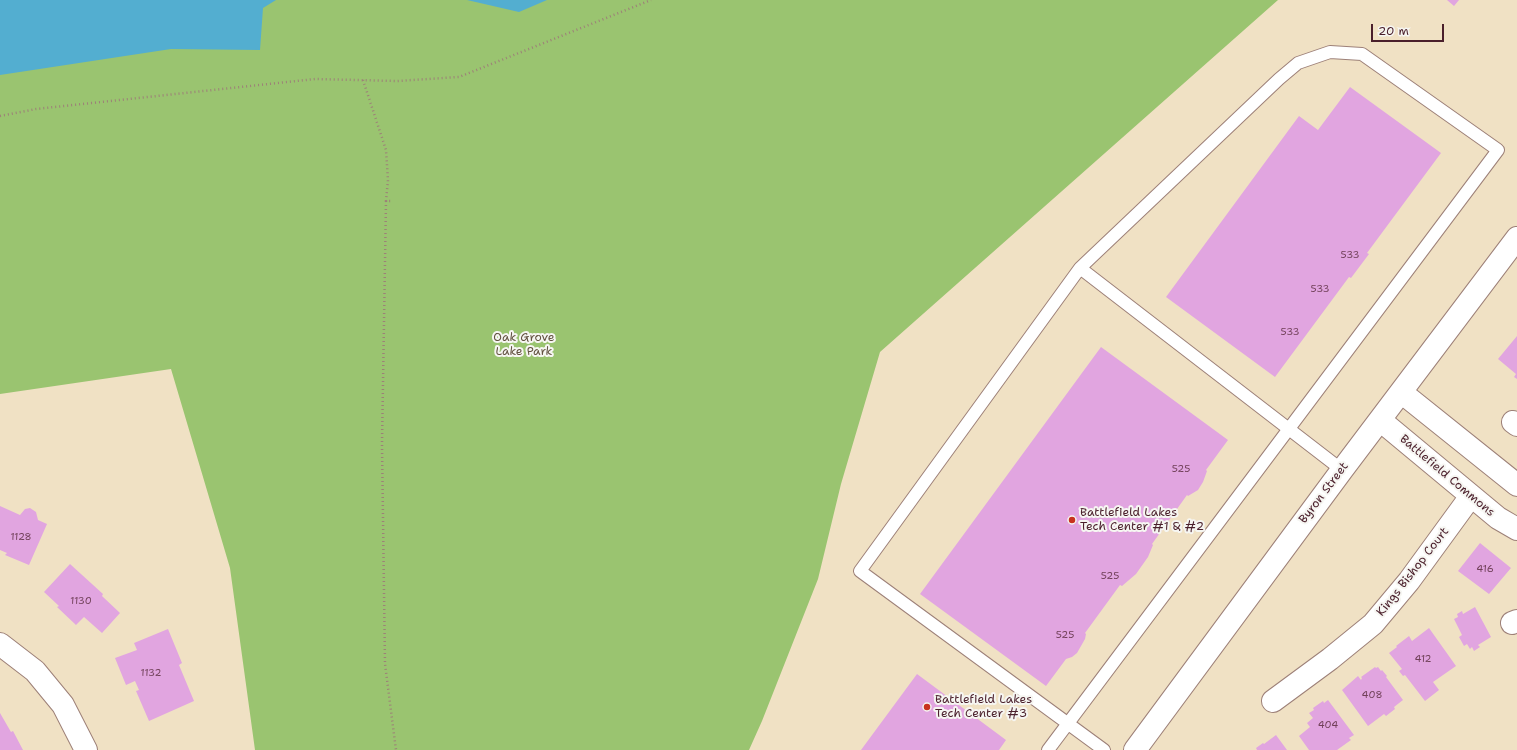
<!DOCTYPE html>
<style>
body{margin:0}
#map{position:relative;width:1517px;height:750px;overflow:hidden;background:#f0e1c4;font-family:"Shantell Sans",sans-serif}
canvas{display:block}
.scale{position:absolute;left:1371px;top:24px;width:73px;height:18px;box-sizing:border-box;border:2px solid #4a1f2b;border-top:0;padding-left:5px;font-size:12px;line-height:14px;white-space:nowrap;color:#4a1f2b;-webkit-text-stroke:3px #f6f6f2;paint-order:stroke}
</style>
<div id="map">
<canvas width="1517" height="750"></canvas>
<div class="scale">20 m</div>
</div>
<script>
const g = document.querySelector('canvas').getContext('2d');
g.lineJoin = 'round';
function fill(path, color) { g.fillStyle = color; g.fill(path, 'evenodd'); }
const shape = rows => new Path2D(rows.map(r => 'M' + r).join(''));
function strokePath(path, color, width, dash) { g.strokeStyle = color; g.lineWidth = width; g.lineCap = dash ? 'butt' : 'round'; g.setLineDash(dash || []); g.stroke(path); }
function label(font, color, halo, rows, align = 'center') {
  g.font = font + ' "Shantell Sans",sans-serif'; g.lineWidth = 4; g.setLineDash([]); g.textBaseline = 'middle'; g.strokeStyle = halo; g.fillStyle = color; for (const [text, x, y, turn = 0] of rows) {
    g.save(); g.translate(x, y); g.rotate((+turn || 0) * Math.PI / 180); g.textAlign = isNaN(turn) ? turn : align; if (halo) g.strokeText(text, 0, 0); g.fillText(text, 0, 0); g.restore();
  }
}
const green = shape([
 [0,0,1278,0,880,352,841,484,818,579,762,721,749,750,255,750,230,568,171,369,0,394]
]);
const water = shape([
 [0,0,276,0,263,8,260,50,171,49,0,75],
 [467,0,547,0,519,12]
]);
const building = shape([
 [1447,0,1459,0,1454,6],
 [1350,87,1441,153,1367,253,1369,254,1351,278,1349,277,1275,377,1166,297,1299,116,1318,130],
 [1517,336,1517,379,1514,377,1516,374,1498,359],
 [1101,347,1228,440,1206,470,1207,471,1203,482,1198,490,1188,496,1187,495,1152,544,1153,545,1148,557,1136,574,1122,586,1120,585,1085,633,1086,634,1085,639,1077,653,1072,657,1066,659,1046,686,920,594],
 [0,506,20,515,25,509,30,508,36,512,38,520,47,524,29,565,5,555,7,553,0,550],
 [1480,543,1511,568,1489,594,1458,571],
 [70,564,103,594,102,596,120,613,102,633,84,617,76,625,57,607,59,606,44,592],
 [1475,607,1491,637,1478,645,1480,647,1474,651,1472,647,1470,649,1467,644,1464,646,1459,637,1462,635,1454,619,1458,617,1457,614,1462,611,1463,614],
 [1429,628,1456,666,1433,682,1439,690,1425,701,1405,675,1403,676,1399,671,1402,669,1389,653,1397,647,1396,646,1409,636,1412,641],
 [168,629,182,663,179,665,194,701,149,721,136,691,139,690,135,681,126,685,115,658,137,650,134,643],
 [1375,667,1376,668,1378,667,1381,671,1382,670,1387,676,1386,677,1403,700,1394,707,1395,709,1386,716,1384,714,1368,726,1342,690,1358,676,1361,680,1362,678,1361,677],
 [917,674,1006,740,999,750,861,750],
 [1328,700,1354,735,1349,738,1351,740,1337,750,1309,750,1299,736,1310,727,1307,723,1313,718,1309,713,1314,710,1313,708,1323,701,1324,703],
 [0,713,11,732,13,731,23,750,0,750],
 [1276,735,1287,750,1257,750,1256,748,1263,743,1264,744]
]);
const path = shape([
 [363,80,386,150,388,180,386,201,392,201],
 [0,116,36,109,315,79,397,81,459,77,651,0],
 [386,201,382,444,385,664,396,750]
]);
const lane = shape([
 [1048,750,1498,150,1362,54,1330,52,1298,63,1279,79,1080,268],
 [1104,750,860,571,1080,268,1342,470]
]);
const street = shape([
 [1401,392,1517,485],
 [1380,420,1498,518,1517,529],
 [1513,422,1517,425],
 [1512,623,1517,621],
 [0,644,35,671,63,705,86,750],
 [1273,701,1330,659,1373,624,1409,581,1471,496],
 [1135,750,1342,470,1517,238]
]);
const markers = [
 [1072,520,4,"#c8321e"],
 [927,707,4,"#c8321e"]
];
const numberNames = [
 ["533",1350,255],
 ["533",1320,289],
 ["533",1290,332],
 ["525",1181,469],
 ["1128",21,537],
 ["416",1485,569],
 ["525",1110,576],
 ["1130",81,601],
 ["525",1065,635],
 ["412",1423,659],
 ["1132",151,673],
 ["408",1372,695],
 ["404",1328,725]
];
const parkNames = [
 ["Oak Grove",524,338],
 ["Lake Park",524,352]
];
const streetNames = [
 ["Battlefield Commons",1447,476,40],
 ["Byron Street",1324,493,-53],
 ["Kings Bishop Court",1413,572,-52]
];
const poiNames = [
 ["Battlefield Lakes",1080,513],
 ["Tech Center #1 & #2",1080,527],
 ["Battlefield Lakes",935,700],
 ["Tech Center #3",935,714]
];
fill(green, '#9ac470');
fill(water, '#53aed0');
fill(building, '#e1a5e0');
strokePath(lane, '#9d8078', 14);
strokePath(street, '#9d8078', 24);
strokePath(path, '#9d8078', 2.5, [1, 3]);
strokePath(lane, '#fff', 12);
strokePath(street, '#fff', 22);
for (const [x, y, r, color] of markers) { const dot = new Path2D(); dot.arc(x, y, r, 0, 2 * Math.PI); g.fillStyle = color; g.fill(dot); strokePath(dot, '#f6f6f2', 1.5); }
label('10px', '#704058', null, numberNames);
label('12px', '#625140', '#f6f6f2', parkNames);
label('12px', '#4a1f2b', '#f6f6f2', streetNames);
label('12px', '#4a1f2b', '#f6f6f2', poiNames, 'left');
</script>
